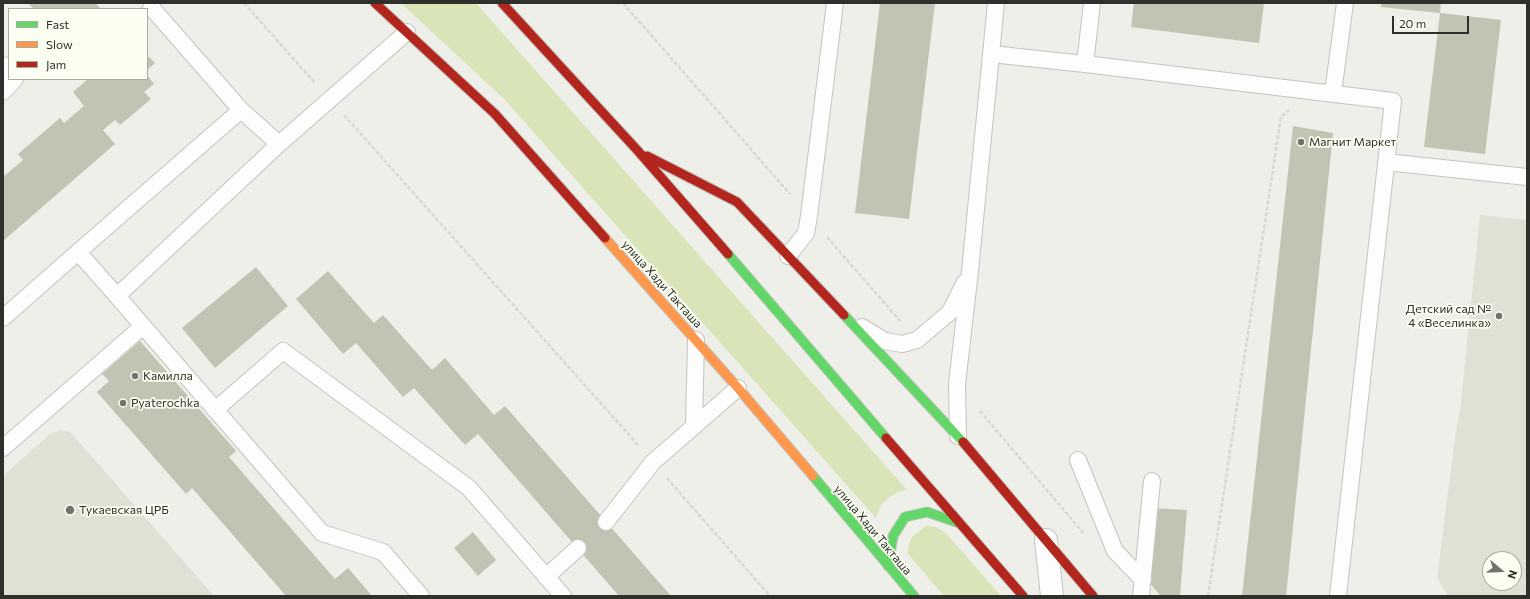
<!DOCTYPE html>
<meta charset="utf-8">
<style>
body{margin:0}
#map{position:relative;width:1530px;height:599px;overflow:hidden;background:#edefe8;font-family:Commissioner,sans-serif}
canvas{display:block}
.frame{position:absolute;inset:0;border:4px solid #2f302b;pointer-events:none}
.legend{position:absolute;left:8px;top:8px;width:140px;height:72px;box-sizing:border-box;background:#fbfff2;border:1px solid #a9aca2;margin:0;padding:5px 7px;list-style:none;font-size:12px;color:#2f302b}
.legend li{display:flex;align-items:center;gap:8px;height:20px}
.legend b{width:20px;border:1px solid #a9aca2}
.north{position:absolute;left:1482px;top:551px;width:40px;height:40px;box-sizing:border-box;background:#fbfff2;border:1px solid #a9aca2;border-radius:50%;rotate:109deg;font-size:11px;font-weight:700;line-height:16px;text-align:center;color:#2f302b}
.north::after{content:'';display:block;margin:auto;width:14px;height:18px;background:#72736d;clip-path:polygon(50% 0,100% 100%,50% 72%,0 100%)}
.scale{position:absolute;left:1392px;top:16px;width:77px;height:18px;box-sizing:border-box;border:2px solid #2f302b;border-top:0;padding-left:5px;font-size:12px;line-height:14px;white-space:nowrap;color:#2f302b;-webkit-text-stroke:3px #fbfff2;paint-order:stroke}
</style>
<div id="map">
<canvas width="1530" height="599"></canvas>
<div class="frame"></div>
<ul class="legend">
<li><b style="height:5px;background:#63d668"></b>Fast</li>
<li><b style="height:5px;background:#ff974d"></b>Slow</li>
<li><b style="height:5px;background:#b3261e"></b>Jam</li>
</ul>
<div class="north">N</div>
<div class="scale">20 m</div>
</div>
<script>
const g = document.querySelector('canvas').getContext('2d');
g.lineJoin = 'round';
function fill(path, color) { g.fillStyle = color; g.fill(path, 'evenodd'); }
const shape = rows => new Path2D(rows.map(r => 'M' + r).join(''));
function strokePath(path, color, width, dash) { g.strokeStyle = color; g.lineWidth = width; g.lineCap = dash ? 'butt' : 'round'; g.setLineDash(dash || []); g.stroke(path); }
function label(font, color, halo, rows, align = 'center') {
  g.font = font + ' Commissioner,sans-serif'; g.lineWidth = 3.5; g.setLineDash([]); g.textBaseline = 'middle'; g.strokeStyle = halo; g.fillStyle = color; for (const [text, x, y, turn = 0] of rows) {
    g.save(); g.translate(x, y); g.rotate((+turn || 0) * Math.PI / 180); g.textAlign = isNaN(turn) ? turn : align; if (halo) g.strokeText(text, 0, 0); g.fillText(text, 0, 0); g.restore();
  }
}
const built = shape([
 [1480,215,1527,220,1527,596,1448,596,1437,578,1456,430,1460,412],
 [1490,559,1514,559,1514,583,1490,583],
 [60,430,71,433,214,596,3,596,3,476,49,435]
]);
const green = shape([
 [401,3,476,3,907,490,899,491,887,499,881,505,876,518,504,99],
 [926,526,936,527,946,533,1001,596,944,596,908,554,909,543,913,536]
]);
const building = shape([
 [28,3,96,3,101,9,34,9],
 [880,3,935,3,909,219,855,213],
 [1134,3,1264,3,1259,43,1131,27],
 [1381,3,1441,3,1440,13,1381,7],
 [1440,13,1501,20,1485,154,1424,147],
 [147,55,155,63,147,70],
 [147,75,154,84,144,92,151,99,120,125,115,120,103,130,115,144,3,241,3,177,23,160,18,154,60,118,64,123,84,106,73,92,88,79,147,79],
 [1293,126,1333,133,1286,596,1242,596],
 [256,267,288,306,215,368,182,328],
 [328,271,374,323,383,315,432,370,445,358,494,415,505,406,671,596,619,596,478,434,465,445,414,388,403,397,356,343,343,354,296,299],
 [140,341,236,451,229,457,335,579,348,568,372,596,286,596,192,488,186,494,97,392,109,381,102,374],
 [1153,508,1187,510,1180,596,1160,595,1147,580],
 [473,532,496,560,478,576,454,548]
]);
const path = shape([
 [244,3,315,83],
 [623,3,790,194],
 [344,115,639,446],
 [827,237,901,322],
 [980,411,1084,534],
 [667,478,770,596],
 [1208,596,1281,117,1289,110]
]);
const lane = shape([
 [1092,3,1085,64,1393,101,1338,596],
 [151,7,241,110],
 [991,54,1085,64],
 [3,65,9,72],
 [3,92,15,79],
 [1333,93,1345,3],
 [1386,162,1527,177],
 [78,252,241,110,279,144],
 [788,256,806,233,809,216,835,3],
 [3,318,78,252,117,296],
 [143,326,322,533,383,552,421,596],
 [862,327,885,341,902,344,917,340,950,312,965,282],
 [215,410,283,351,469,488,563,596],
 [694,426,696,340],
 [958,436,957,384,970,271,996,3],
 [3,448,143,326,117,296,279,144,407,32],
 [1078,460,1115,551,1143,580],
 [606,522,653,462,738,388],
 [546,577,578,548],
 [1141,596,1152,481]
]);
const street = shape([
 [1046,540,1052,596]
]);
const fast = shape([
 [728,254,886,438],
 [844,315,963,442],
 [813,476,914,596],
 [888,566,893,536,905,517,927,512,959,523]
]);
const slow = shape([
 [605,238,738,388,813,476]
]);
const jam = shape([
 [375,3,495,114,605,238],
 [502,3,638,151,728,254],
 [647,156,737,202,844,315],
 [886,438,1023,596],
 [963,442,1093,596]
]);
const markers = [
 [1301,142,4,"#72736d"],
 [1499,316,4,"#72736d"],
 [135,376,4,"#72736d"],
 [123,403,4,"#72736d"],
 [70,510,5,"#72736d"]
];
const poiNames = [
 ["Магнит Маркет",1309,142],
 ["Детский сад №",1491,309,"right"],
 ["4 «Веселинка»",1491,323,"right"],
 ["Камилла",143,376],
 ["Pyaterochka",131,403],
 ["Тукаевская ЦРБ",79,510]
];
const streetNames = [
 ["улица Хади Такташа",662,284,48],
 ["улица Хади Такташа",873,530,50]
];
fill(built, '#dee2d4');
fill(green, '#d9e4b9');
fill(building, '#c0c5b3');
strokePath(lane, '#c3c4bf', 18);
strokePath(street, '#c3c4bf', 24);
strokePath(fast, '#c3c4bf', 11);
strokePath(slow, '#c3c4bf', 11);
strokePath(jam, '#c3c4bf', 11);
strokePath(path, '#d7d8d5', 2.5, [4, 2]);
strokePath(lane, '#fcfdfc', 16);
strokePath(street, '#fcfdfc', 22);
strokePath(fast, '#63d668', 9);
strokePath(slow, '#ff974d', 9);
strokePath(jam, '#b3261e', 9);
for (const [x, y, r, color] of markers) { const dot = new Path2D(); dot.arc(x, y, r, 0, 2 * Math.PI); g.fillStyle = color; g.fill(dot); strokePath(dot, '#fbfff2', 1.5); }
label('12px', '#2f302b', '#fbfff2', poiNames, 'left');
label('12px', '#2f302b', '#fbfff2', streetNames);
</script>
